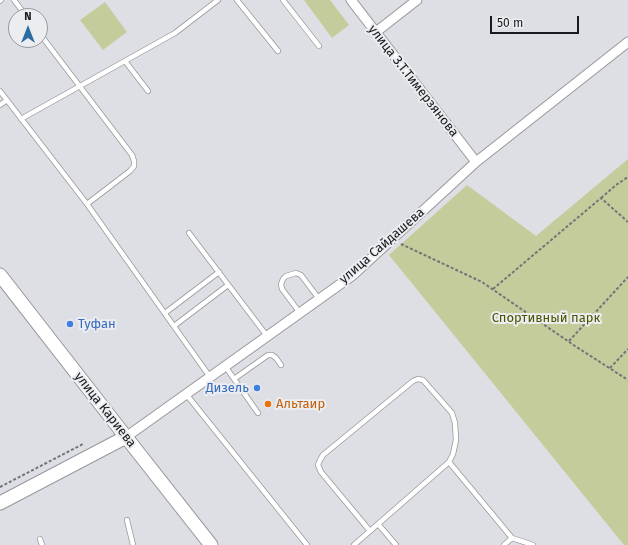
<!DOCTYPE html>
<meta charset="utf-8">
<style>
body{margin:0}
#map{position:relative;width:628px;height:545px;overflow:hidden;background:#dedfe4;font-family:"Fira Sans",sans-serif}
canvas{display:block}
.north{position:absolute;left:8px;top:8px;width:40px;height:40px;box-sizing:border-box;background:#ebedf1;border:1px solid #97999b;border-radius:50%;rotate:0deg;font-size:11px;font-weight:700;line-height:16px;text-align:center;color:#191a1b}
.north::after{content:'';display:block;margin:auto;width:14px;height:18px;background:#2d6ca3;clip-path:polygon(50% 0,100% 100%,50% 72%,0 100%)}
.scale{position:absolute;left:490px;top:16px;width:89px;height:18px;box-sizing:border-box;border:2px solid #191a1b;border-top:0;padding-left:5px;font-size:12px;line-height:14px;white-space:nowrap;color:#191a1b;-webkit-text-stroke:3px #ebedf1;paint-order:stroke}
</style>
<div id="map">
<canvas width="628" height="545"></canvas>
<div class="north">N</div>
<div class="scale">50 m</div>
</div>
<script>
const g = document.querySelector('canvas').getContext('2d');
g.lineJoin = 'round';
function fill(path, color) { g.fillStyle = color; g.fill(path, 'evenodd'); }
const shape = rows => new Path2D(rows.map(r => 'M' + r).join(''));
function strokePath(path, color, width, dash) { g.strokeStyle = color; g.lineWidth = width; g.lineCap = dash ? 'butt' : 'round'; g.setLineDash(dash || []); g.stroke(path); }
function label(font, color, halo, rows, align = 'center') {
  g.font = font + ' "Fira Sans",sans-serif'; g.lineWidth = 4; g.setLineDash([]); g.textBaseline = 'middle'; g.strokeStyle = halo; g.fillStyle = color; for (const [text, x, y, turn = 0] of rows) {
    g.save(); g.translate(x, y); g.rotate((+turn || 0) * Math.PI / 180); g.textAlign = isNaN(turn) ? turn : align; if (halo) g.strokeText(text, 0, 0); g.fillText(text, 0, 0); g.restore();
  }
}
const green = shape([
 [304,0,330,0,349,25,332,38],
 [105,2,127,32,103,50,80,20],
 [628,159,628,545,624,545,389,255,467,185,536,236]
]);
const path = shape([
 [601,198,616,185,628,177],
 [401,244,482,282,575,346,628,380],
 [493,289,601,198,628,222],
 [569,341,628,277],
 [610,368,628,349],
 [0,487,83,444]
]);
const lane = shape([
 [14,0,26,16],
 [237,0,278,51],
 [283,0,319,46],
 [0,1,1,0],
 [40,34,132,155,134,161,134,166,130,171,87,204],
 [125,61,148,91],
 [0,91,87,204,210,377],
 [0,105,7,100],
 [21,119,175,33,218,0],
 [189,233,267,336],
 [165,313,219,272],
 [300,313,282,289,281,284,283,279,286,276,296,273,301,275,319,299],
 [174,326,228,285],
 [225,366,258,413],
 [234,379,268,355,272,355,276,358,281,365],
 [186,394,307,545],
 [449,462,512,538,533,545],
 [127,520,133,545],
 [378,524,396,545],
 [40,539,42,545],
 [354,545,378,524,449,462,453,454,456,440,455,423,452,413,423,380,418,379,413,381,323,455,320,460,318,465,321,472,370,531],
 [504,545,512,538]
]);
const street = shape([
 [351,0,476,162],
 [376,32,417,0],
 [126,437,353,275,476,162,628,42]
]);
const secondary = shape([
 [0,275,126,437,211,545],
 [0,503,126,437]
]);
const markers = [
 [70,324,4,"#3f7fe0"],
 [257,388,4,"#3f7fe0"],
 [268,404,4,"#e8710a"]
];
const streetNames = [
 ["улица З.Т.Тимерзянова",413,81,52],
 ["улица Сайдашева",382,246,-41],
 ["улица Кариева",105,410,52]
];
const parkNames = [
 ["Спортивный парк",546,318]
];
const shopNames = [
 ["Туфан",78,324],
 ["Дизель",249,388,"right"]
];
const foodNames = [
 ["Альтаир",276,404]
];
fill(green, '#c4cc9c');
strokePath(lane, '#96989c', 6);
strokePath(street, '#96989c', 11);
strokePath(secondary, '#96989c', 15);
strokePath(path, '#737477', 2, [3, 2]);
strokePath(lane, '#fff', 4.5);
strokePath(street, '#fff', 9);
strokePath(secondary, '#fff', 13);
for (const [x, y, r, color] of markers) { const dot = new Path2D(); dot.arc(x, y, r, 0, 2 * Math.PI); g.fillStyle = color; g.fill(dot); strokePath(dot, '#ebedf1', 1.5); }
label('13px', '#191a1b', '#ebedf1', streetNames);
label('13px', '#4c5300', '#ebedf1', parkNames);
label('13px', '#366cbe', '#ebedf1', shopNames, 'left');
label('13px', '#c56008', '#ebedf1', foodNames, 'left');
</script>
